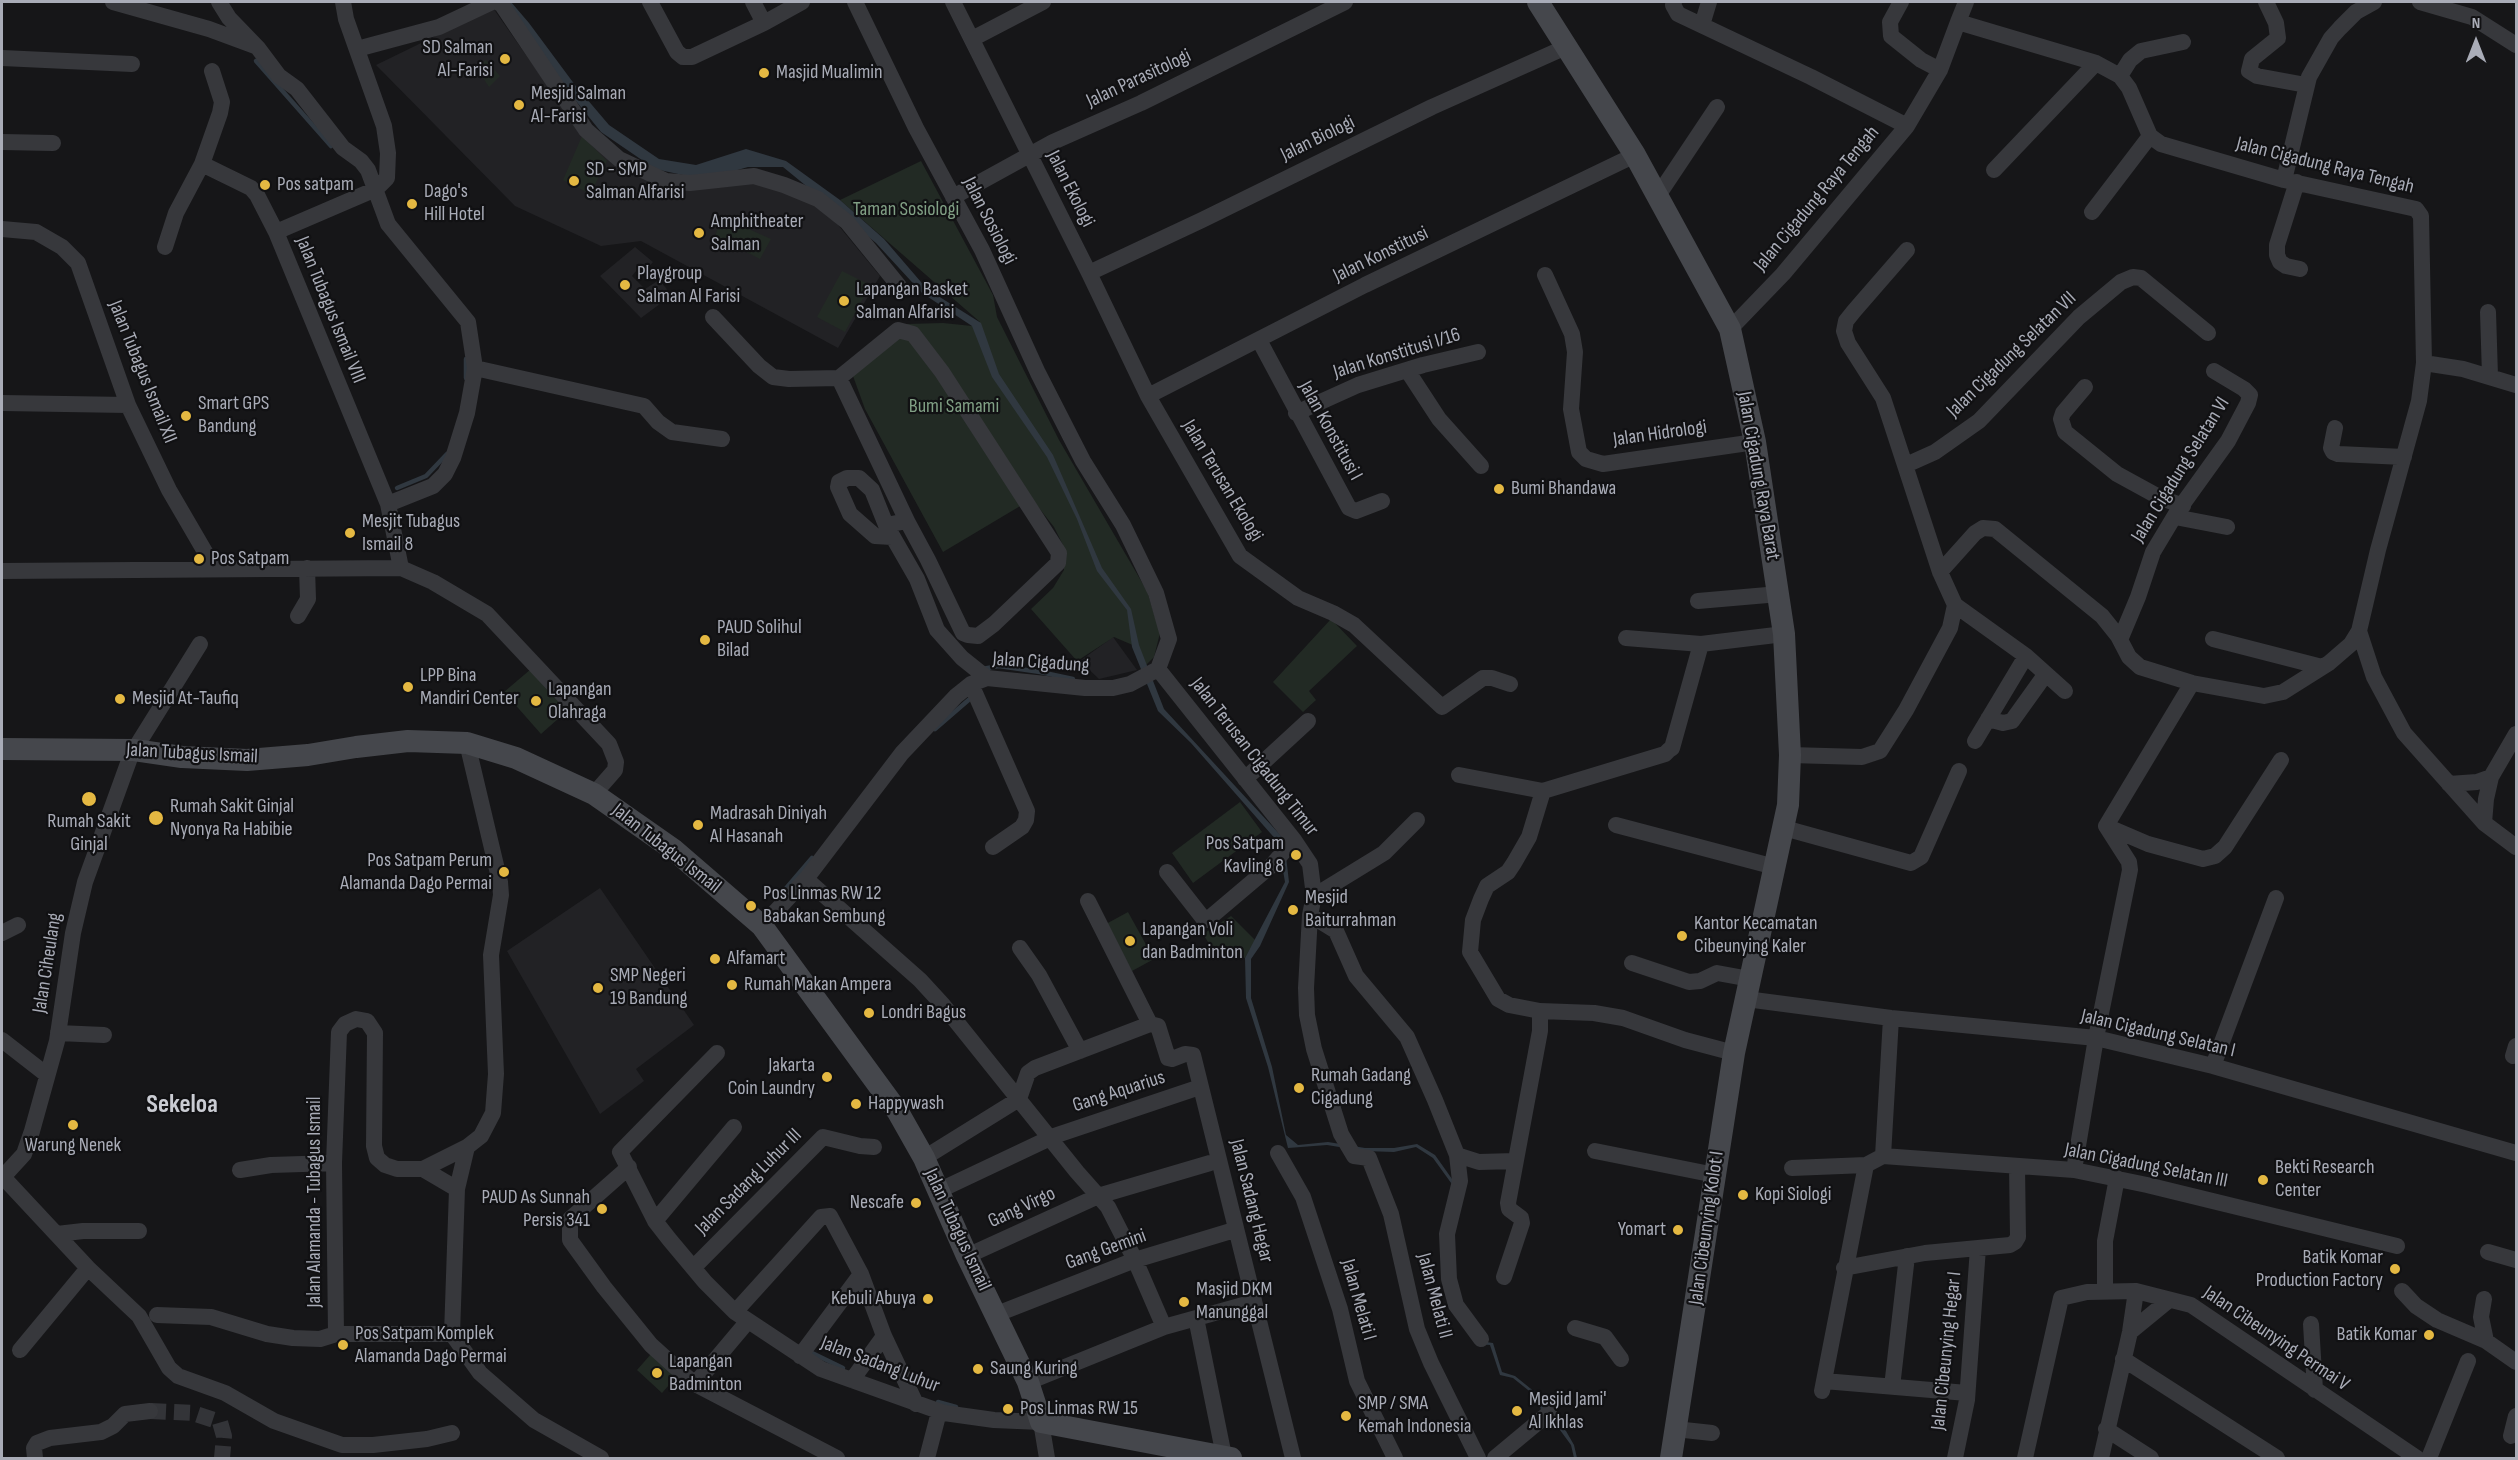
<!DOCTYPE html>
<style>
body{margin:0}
#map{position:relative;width:2518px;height:1460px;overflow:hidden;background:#161618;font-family:"Sofia Sans Condensed",sans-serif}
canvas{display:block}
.frame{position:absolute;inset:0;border:3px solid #a9acb7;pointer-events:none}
.north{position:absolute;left:2446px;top:12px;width:60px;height:60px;-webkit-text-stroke:4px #111113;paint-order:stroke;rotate:0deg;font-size:16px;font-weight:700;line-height:24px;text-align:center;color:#a9acb7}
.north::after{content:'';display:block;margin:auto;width:21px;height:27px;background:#a9acb7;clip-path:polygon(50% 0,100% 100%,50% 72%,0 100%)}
</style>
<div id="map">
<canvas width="2518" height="1460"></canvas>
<div class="frame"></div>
<div class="north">N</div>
</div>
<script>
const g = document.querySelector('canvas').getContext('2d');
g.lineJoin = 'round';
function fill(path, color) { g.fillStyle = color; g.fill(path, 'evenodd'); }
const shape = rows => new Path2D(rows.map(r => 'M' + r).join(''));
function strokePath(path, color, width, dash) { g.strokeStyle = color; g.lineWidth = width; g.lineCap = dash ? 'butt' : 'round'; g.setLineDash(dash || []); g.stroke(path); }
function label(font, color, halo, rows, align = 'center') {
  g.font = font + ' "Sofia Sans Condensed",sans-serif'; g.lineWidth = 4.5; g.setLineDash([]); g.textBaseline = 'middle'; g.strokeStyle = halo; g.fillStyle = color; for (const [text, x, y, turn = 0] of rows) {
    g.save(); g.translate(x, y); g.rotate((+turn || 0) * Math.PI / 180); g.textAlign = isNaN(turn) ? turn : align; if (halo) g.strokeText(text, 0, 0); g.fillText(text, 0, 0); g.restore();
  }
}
const built = shape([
 [493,8,566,112,666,184,739,177,820,203,880,276,838,348,641,241,601,246,515,206,376,65],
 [635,247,653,262,646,270,640,266,632,276,645,289,659,280,672,295,641,318,600,276],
 [1113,637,1137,670,1099,679,1080,661],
 [600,888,694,1025,636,1069,644,1081,600,1114,507,951]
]);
const green = shape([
 [486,60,500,76,489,87,476,67],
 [582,136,607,161,590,194,563,180],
 [921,161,993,295,997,317,1059,440,1147,591,1160,633,1154,657,1144,667,1135,646,1114,637,1077,661,1031,609,1053,588,1064,570,1063,545,1054,527,1032,499,943,552,865,409,853,376,907,324,943,323,972,326,980,322,840,200],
 [722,217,771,239,760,259,715,236],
 [842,271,870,285,845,332,817,317],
 [1331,619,1357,646,1309,691,1316,700,1303,712,1273,682],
 [531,669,568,710,541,734,504,692],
 [1240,802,1262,832,1193,883,1172,853],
 [1128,912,1154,959,1132,971,1106,924],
 [1231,916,1255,940,1245,958,1235,955,1218,958,1203,934],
 [651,1354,676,1377,662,1393,637,1370]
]);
const water = shape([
 [503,2,511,2,529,23,575,85,609,125,659,159,696,165,746,149,786,161,840,200,884,239,927,289,981,323,999,374,1053,455,1102,568,1131,609,1139,645,1164,709,1284,839,1289,882,1260,946,1251,959,1251,998,1272,1067,1286,1135,1298,1145,1328,1142,1365,1148,1394,1148,1417,1144,1435,1155,1457,1186,1445,1224,1447,1277,1453,1305,1479,1341,1493,1343,1502,1372,1515,1376,1541,1397,1544,1412,1566,1431,1574,1445,1577,1458,1574,1458,1571,1445,1560,1430,1542,1414,1538,1398,1513,1378,1500,1375,1490,1345,1477,1344,1451,1306,1444,1277,1443,1223,1454,1187,1433,1158,1416,1147,1394,1152,1364,1151,1327,1145,1288,1148,1268,1067,1246,998,1245,958,1285,882,1278,842,1191,743,1158,711,1132,647,1127,610,1097,571,1077,519,1047,457,992,377,972,326,922,293,876,243,783,167,748,167,720,175,692,177,655,169,601,132,555,75]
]);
const stream = shape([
 [256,61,331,146],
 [466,378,466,359],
 [397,488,426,476,447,454],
 [982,669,999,666,1040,672,1073,679],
 [935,729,972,697],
 [782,893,812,858],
 [810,1352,843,1368],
 [938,1402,956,1407]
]);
const streetTunnel = shape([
 [150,1411,193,1413,220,1422,224,1436,222,1458]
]);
const street = shape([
 [113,2,209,29,255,46],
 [219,2,229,18,258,48,279,76,297,89,343,148,361,161,368,170,388,224,468,322,475,368,467,413,453,458,445,474,433,486,388,504],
 [497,2,502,5,586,130,619,159,666,181,690,183,754,176,784,185,818,199,847,222,899,286],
 [650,2,677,52,683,57,692,57,764,23,802,2],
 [753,2,764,23],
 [953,2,1089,273,1148,396,1240,556,1298,598,1333,613,1354,625,1442,707,1483,678,1492,678,1510,684],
 [1674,2,1673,5,1678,14,1811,77,1907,126],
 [1901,2,1890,22,1891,36,1921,60,1940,70],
 [2266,2,2276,23,2278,38,2252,59,2249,71,2257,76,2306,85],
 [2420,2,2472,17,2516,45],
 [1958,22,1966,2],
 [1702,25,1709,2],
 [972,39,1043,2],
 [357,49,439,27,492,2],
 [2,58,132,64],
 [2120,76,2130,60,2141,51,2183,42],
 [2,142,53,143],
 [202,164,251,188,257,195,276,232,388,504,401,568],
 [1994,170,2096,63],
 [2284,180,2309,77,2331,38,2340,28,2356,12,2374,2],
 [2297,182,2277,245,2277,255,2280,262,2286,266,2300,269],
 [953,197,1053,142,1141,103,1345,2],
 [1657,197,1717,107],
 [2092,212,2150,136],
 [2,229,36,232,62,247,78,263,128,405,169,490,215,569],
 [276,232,376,189,387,178,388,153,384,126,346,19,343,2],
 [165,247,176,213,202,164,220,113,222,102,212,71],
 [1089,273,1202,220,1432,107,1566,47],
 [1545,275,1572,334,1575,352,1571,409,1579,452,1586,459,1603,464,1755,442],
 [2488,312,2490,376],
 [713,317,759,366,773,377,789,379,839,378,898,330,913,334,942,372,1059,553,1058,563,994,624,978,636,968,635,963,633,928,560,907,521,886,525],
 [1730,329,1783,274,1907,126,1940,70,1958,22,2096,63,2120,76,2129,88,2150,136,2161,144,2284,180,2416,209,2421,216,2424,363,2419,401,2378,550,2359,631,2374,677,2404,733,2484,823,2516,847],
 [1259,340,1349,508,1356,511,1382,501],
 [2424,363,2463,369,2516,385],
 [475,368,644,406,658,422,672,432,722,439],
 [1407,370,1439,419,1481,466],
 [839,378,907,521],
 [2085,387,2063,413,2061,419,2065,432,2117,474,2159,497,2183,506],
 [1148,396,1365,285,1635,155],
 [2,403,128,405],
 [1296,413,1358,385,1423,365,1478,352],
 [2335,428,2331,448,2333,452,2338,454,2404,457],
 [1906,465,1935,452,1979,421,2079,317,2121,282,2133,277,2141,278,2208,333],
 [2175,517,2227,527],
 [892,537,875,536,850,514,838,487,839,482,847,478,859,478,872,490,886,525,917,579,937,630,962,658,987,678],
 [2,571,401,568,433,582,487,614,609,744,616,762,615,770,594,794],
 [1940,572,1975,533,1983,528,1995,529,2102,616,2118,636,2129,657,2140,667,2192,683,2264,696,2283,692,2329,663,2351,644,2359,631],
 [1698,601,1779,594],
 [1955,605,2026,656,2065,691],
 [298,616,308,599,307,568],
 [1626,638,1701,644],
 [2213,639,2322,667],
 [2120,640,2138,597,2153,552,2177,512,2228,441,2248,403,2250,395,2244,389,2214,371],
 [1158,669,1294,840,1310,864,1314,896,1310,915,1306,988,1307,1015,1314,1049,1341,1134,1354,1156,1369,1158,1391,1214,1417,1329,1431,1363,1478,1458],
 [971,684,1027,811,1026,820,1022,827,993,847],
 [1988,719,2003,723,2012,721,2045,675],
 [1975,741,2026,656],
 [1790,755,1862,757,1880,751,1906,710,1950,628,1955,605,1940,572,1883,398,1848,343,1844,331,1846,321,1854,311,1907,250],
 [1459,775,1543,791],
 [1245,779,1308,721],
 [2449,784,2477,782,2491,777],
 [2484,823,2486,799,2491,777,2516,734],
 [1616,825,1775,867],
 [2106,826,2148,844,2203,859,2215,856,2225,847,2281,760],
 [1784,828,1911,863,1921,857,1959,771],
 [1167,872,1203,918,1207,920,1272,865,1294,840],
 [806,879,920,980,943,1005,1077,1172,1108,1207,1135,1260,1164,1327],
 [1314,896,1384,853,1417,820],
 [1088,901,1150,1024],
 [1310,915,1336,931,1356,976,1407,1037,1435,1100,1457,1155,1460,1181,1447,1234,1449,1279,1456,1305,1481,1339],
 [762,926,806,879,902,753,956,696,971,684,987,678,1085,688,1113,688,1130,684,1158,669,1169,639,1156,593,1123,525,1083,461,1038,373,982,250,916,128,855,2],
 [2,933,18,925],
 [1020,948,1039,975,1080,1051],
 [1632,963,1689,982,1700,981,1717,973,1750,979],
 [1746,999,1891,1018,2096,1038,2213,1066,2516,1153],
 [1540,1011,1509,1005,1498,999,1470,952,1473,920,1481,899,1487,886,1508,872,1514,863,1529,837,1543,791,1665,754,1669,750,1672,748,1701,644,1784,634],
 [1150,1024,1158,1026,1168,1058,1172,1059,1185,1054,1193,1055,1293,1458],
 [58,1033,104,1035],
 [2,1040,47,1075],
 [717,1053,620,1152,655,1221,669,1239,705,1282,735,1312,821,1369,944,1413,994,1420,1041,1422,1047,1458],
 [2513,1056,2516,1046],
 [2213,1066,2276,898],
 [1051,1137,1200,1087],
 [1595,1151,1715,1175],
 [1278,1153,1303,1197,1340,1309,1357,1381,1395,1458],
 [1457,1155,1479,1162,1515,1161],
 [1883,1156,1891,1018],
 [924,1158,1019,1099,1028,1073,1035,1068,1150,1024],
 [629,1167,570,1219,570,1240,604,1287,651,1345,683,1374,695,1384,837,1458],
 [1792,1168,1866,1165,1883,1156,2074,1170,2147,1185,2397,1246],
 [423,1169,457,1189],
 [240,1170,271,1165,334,1163],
 [2074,1170,2096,1038,2130,870,2129,862,2106,826,2192,683],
 [3,1177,88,1268,139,1316,169,1368,178,1376,225,1393,274,1421,342,1445,373,1445,427,1439,452,1433],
 [2,1178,24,1154,32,1131,57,1041,73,933,85,882,131,755,200,644],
 [938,1191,1048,1139],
 [1098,1196,1210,1163],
 [655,1221,734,1127],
 [57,1234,83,1231,139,1231],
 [2488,1252,2516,1260],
 [967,1256,1094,1198],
 [694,1267,823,1137,860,1146,874,1147],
 [1844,1268,1925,1253,2010,1245,2015,1242,2018,1237,2017,1166],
 [1504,1277,1522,1223,1521,1218,1509,1209,1508,1203,1540,1031,1540,1011,1594,1013,1623,1018,1685,1040,1734,1053],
 [2105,1291,2105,1241,2117,1178],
 [2402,1291,2416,1306,2437,1320,2486,1341,2516,1362],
 [2484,1299,2481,1317,2486,1341],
 [735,1312,821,1217,830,1216,861,1274,884,1336,916,1404],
 [997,1314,1135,1260,1231,1231],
 [157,1315,211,1317,267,1334,293,1338,320,1339,336,1334,452,1334],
 [1196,1318,1224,1456],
 [2311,1324,2315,1390],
 [1575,1328,1605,1337,1621,1359],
 [2130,1332,2169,1300],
 [336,1334,334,1163,339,1032,345,1024,356,1019,367,1021,375,1033,374,1146,377,1158,385,1165,397,1169,423,1169,467,1147,481,1136,493,1113,496,1074,491,955,501,895,500,882,467,743],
 [452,1334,480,1373,534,1420,601,1458],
 [452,1334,457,1189,467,1147],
 [20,1350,88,1268],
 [800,1356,861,1274],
 [2123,1359,2277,1458],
 [852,1380,884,1336],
 [1824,1381,1967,1393],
 [1028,1382,1164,1327,1254,1302],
 [695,1384,748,1321],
 [1892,1387,1907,1256],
 [1822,1391,1866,1165],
 [1675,1429,1712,1433],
 [2106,1429,2151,1458],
 [2511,1436,2516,1416],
 [35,1458,34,1448,37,1443,50,1438,101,1432,113,1426,125,1414,150,1411],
 [927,1458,939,1412],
 [1495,1458,1549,1413],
 [1955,1458,1967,1400,1978,1248],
 [2025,1458,2061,1298,2087,1292,2136,1291,2191,1305,2417,1458],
 [2101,1458,2130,1332,2136,1291],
 [2429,1458,2468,1361]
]);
const secondary = shape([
 [1538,2,1635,155,1730,329,1755,442,1784,634,1790,755,1788,805,1734,1053,1671,1458],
 [2,749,134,750,182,757,247,760,308,755,356,747,408,741,467,743,516,758,594,794,674,850,762,926,898,1112,924,1158,967,1256,1028,1382,1041,1422,1231,1458]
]);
const markers = [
 [505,59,6,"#e4b842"],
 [764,73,6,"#e4b842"],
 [519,105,6,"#e4b842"],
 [574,181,6,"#e4b842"],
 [265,185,6,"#e4b842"],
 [412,204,6,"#e4b842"],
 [699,233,6,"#e4b842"],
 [625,285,6,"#e4b842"],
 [844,301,6,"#e4b842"],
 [186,416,6,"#e4b842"],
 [1499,489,6,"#e4b842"],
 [350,533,6,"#e4b842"],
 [199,559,6,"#e4b842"],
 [705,640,6,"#e4b842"],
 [408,687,6,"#e4b842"],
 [120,699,6,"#e4b842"],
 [536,701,6,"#e4b842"],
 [89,799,8,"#e4b842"],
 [156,818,8,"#e4b842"],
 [698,825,6,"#e4b842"],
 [1296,855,6,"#e4b842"],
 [504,872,6,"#e4b842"],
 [751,906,6,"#e4b842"],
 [1293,910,6,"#e4b842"],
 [1682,936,6,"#e4b842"],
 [1130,941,6,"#e4b842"],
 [715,959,6,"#e4b842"],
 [732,985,6,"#e4b842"],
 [598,988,6,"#e4b842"],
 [869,1013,6,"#e4b842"],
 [827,1077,6,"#e4b842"],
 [1299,1088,6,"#e4b842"],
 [856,1104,6,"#e4b842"],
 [73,1125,6,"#e4b842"],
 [2263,1180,6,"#e4b842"],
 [1743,1195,6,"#e4b842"],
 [916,1203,6,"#e4b842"],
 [602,1209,6,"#e4b842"],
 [1678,1230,6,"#e4b842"],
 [2395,1269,6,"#e4b842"],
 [928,1299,6,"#e4b842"],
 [1184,1302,6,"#e4b842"],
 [2429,1335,6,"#e4b842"],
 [343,1345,6,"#e4b842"],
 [978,1369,6,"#e4b842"],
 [657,1373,6,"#e4b842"],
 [1008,1409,6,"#e4b842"],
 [1517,1411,6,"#e4b842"],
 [1346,1416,6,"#e4b842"]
];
const poiNames = [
 ["SD Salman",493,48,"right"],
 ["Al-Farisi",493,71,"right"],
 ["Masjid Mualimin",776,73],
 ["Mesjid Salman",531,94],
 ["Al-Farisi",531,117],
 ["SD - SMP",586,170],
 ["Salman Alfarisi",586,193],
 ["Pos satpam",277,185],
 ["Dago's",424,192],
 ["Hill Hotel",424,215],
 ["Amphitheater",711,222],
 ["Salman",711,245],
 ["Playgroup",637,274],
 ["Salman Al Farisi",637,297],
 ["Lapangan Basket",856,290],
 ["Salman Alfarisi",856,313],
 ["Smart GPS",198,404],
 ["Bandung",198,427],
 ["Bumi Bhandawa",1511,489],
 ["Mesjit Tubagus",362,522],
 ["Ismail 8",362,545],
 ["Pos Satpam",211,559],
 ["PAUD Solihul",717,628],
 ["Bilad",717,651],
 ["LPP Bina",420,676],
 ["Mandiri Center",420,699],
 ["Lapangan",548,690],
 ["Olahraga",548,713],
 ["Mesjid At-Taufiq",132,699],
 ["Rumah Sakit Ginjal",170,807],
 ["Nyonya Ra Habibie",170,830],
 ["Madrasah Diniyah",710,814],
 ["Al Hasanah",710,837],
 ["Rumah Sakit",89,822,"center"],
 ["Ginjal",89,845,"center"],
 ["Pos Satpam",1284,844,"right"],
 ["Kavling 8",1284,867,"right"],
 ["Pos Satpam Perum",492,861,"right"],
 ["Alamanda Dago Permai",492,884,"right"],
 ["Pos Linmas RW 12",763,894],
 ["Babakan Sembung",763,917],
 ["Mesjid",1305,898],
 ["Baiturrahman",1305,921],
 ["Kantor Kecamatan",1694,924],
 ["Cibeunying Kaler",1694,947],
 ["Lapangan Voli",1142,930],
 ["dan Badminton",1142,953],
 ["Alfamart",727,959],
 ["SMP Negeri",610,976],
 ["19 Bandung",610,999],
 ["Rumah Makan Ampera",744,985],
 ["Londri Bagus",881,1013],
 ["Jakarta",815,1066,"right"],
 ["Coin Laundry",815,1089,"right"],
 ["Rumah Gadang",1311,1076],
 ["Cigadung",1311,1099],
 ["Happywash",868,1104],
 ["Warung Nenek",73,1146,"center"],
 ["Bekti Research",2275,1168],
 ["Center",2275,1191],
 ["Kopi Siologi",1755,1195],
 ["PAUD As Sunnah",590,1198,"right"],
 ["Persis 341",590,1221,"right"],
 ["Nescafe",904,1203,"right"],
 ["Yomart",1666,1230,"right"],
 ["Batik Komar",2383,1258,"right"],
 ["Production Factory",2383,1281,"right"],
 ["Masjid DKM",1196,1290],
 ["Manunggal",1196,1313],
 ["Kebuli Abuya",916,1299,"right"],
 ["Pos Satpam Komplek",355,1334],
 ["Alamanda Dago Permai",355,1357],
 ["Batik Komar",2417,1335,"right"],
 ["Lapangan",669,1362],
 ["Badminton",669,1385],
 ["Saung Kuring",990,1369],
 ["Mesjid Jami'",1529,1400],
 ["Al Ikhlas",1529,1423],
 ["SMP / SMA",1358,1404],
 ["Kemah Indonesia",1358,1427],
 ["Pos Linmas RW 15",1020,1409]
];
const streetNames = [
 ["Jalan Parasitologi",1139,79,-25],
 ["Jalan Biologi",1318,139,-26],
 ["Jalan Cigadung Raya Tengah",2325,166,14],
 ["Jalan Ekologi",1070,189,63],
 ["Jalan Cigadung Raya Tengah",1817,199,-50],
 ["Jalan Sosiologi",989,221,63],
 ["Jalan Konstitusi",1381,255,-26],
 ["Jalan Tubagus Ismail VIII",330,310,68],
 ["Jalan Konstitusi I/16",1397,354,-17],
 ["Jalan Cigadung Selatan VII",2012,355,-44],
 ["Jalan Tubagus Ismail XII",142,372,68],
 ["Jalan Konstitusi I",1330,431,61],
 ["Jalan Hidrologi",1660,434,-8],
 ["Jalan Cigadung Selatan VI",2181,470,-58],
 ["Jalan Cigadung Raya Barat",1758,476,80],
 ["Jalan Terusan Ekologi",1222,481,59],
 ["Jalan Cigadung",1041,663,4],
 ["Jalan Tubagus Ismail",192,754,3],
 ["Jalan Terusan Cigadung Timur",1254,757,52],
 ["Jalan Tubagus Ismail",666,849,38],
 ["Jalan Ciheulang",48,963,-81],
 ["Jalan Cigadung Selatan I",2158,1034,13],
 ["Gang Aquarius",1119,1092,-18],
 ["Jalan Cigadung Selatan III",2146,1166,11],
 ["Jalan Sadang Luhur III",749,1182,-45],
 ["Jalan Sadang Hegar",1251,1201,76],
 ["Jalan Alamanda - Tubagus Ismail",315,1202,-90],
 ["Gang Virgo",1022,1208,-25],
 ["Jalan Cibeunying Kolot I",1707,1228,-82],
 ["Jalan Tubagus Ismail",957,1230,65],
 ["Gang Gemini",1106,1250,-20],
 ["Jalan Melati II",1434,1296,75],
 ["Jalan Melati I",1358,1300,74],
 ["Jalan Cibeunying Permai V",2276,1339,34],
 ["Jalan Cibeunying Hegar I",1947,1351,-84],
 ["Jalan Sadang Luhur",880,1365,21]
];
const parkNames = [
 ["Taman Sosiologi",906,210],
 ["Bumi Samami",954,407]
];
const districtNames = [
 ["Sekeloa",182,1105]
];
fill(built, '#222225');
fill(green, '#222a24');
fill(water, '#303840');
strokePath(stream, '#303840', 4.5);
strokePath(streetTunnel, '#333438', 16, [16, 8]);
strokePath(street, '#37383c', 16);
strokePath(secondary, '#45474c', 22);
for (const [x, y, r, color] of markers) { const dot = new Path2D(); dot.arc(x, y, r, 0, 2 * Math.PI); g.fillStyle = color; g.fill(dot); strokePath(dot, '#111113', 2); }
label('20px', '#a9acb7', '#111113', poiNames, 'left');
label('20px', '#a9acb7', '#111113', streetNames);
label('20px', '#81a085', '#111113', parkNames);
label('bold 26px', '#caccd3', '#111113', districtNames);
</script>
